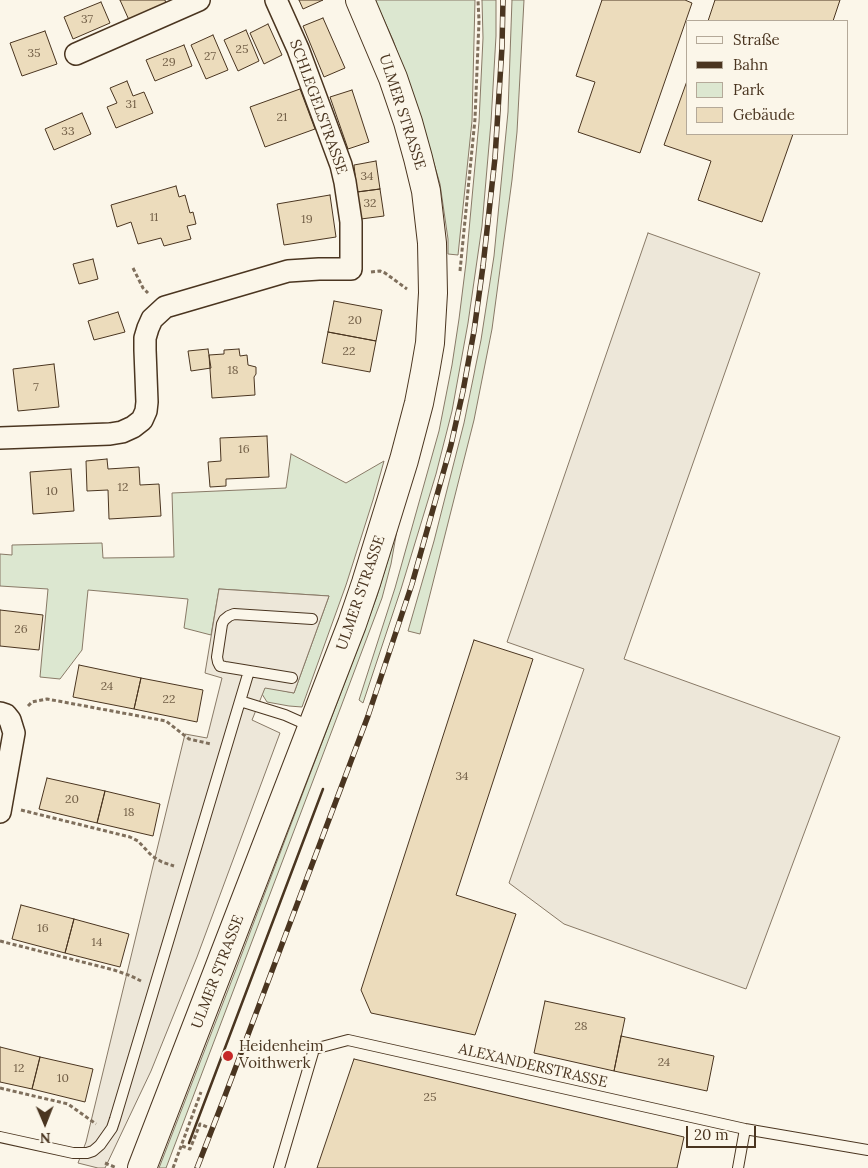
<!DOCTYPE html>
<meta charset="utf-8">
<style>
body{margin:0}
#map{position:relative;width:868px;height:1168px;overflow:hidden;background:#fbf6e9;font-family:Lora,serif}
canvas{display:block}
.legend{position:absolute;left:686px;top:20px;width:162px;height:115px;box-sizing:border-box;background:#fbf6e9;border:1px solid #b4a999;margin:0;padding:6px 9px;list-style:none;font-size:15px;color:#4a3520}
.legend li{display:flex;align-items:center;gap:10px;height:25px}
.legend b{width:25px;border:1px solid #b4a999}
.north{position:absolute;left:20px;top:1098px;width:50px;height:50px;-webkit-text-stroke:4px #fbf6e9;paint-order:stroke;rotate:179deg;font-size:14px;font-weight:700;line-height:20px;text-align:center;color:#4a3520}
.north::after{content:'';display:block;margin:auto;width:18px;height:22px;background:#4a3520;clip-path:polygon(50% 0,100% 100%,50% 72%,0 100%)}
.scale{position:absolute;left:686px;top:1126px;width:70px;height:22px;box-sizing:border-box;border:2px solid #4a3520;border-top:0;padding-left:6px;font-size:15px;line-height:18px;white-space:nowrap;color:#4a3520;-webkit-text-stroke:4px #fbf6e9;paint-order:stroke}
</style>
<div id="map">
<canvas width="868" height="1168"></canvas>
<ul class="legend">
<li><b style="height:6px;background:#fbf6e9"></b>Straße</li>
<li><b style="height:6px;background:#4a3520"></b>Bahn</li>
<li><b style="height:14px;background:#dce7d0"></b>Park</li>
<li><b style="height:14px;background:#ecdcbc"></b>Gebäude</li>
</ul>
<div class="north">N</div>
<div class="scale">20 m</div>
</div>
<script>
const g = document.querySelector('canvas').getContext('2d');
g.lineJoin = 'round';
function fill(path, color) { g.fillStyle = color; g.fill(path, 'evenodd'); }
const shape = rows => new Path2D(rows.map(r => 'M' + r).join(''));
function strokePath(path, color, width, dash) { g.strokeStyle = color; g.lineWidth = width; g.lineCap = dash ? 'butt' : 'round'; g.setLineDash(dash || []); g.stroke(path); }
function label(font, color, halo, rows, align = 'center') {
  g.font = font + ' Lora,serif'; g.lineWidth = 4; g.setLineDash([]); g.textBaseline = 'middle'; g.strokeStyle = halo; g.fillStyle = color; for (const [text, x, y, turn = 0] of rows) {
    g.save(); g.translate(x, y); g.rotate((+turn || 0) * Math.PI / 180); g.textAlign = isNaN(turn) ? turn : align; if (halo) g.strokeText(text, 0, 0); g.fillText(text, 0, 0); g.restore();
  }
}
const green = shape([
 [375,0,475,0,472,121,458,255,448,254,448,239,440,184,421,119,393,40,375,0],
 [482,0,496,0,496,36,491,122,482,226,468,323,452,411,436,474,401,589,363,703,359,700,395,588,439,431,452,365,459,319,466,263,479,122,483,38,482,0],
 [512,0,524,0,517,132,512,180,492,329,474,420,420,634,408,631,434,541,464,423,481,340,494,256,508,112,512,0],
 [291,454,346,483,384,461,373,500,346,585,302,707,289,706,267,702,262,694,265,687,294,693,329,596,219,589,211,635,184,628,188,599,88,590,82,650,60,679,40,677,48,589,0,586,0,554,12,555,12,545,102,543,103,558,174,557,172,493,286,488,291,454],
 [397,530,391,564,382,598,322,757,166,1168,159,1168,235,972,362,637,377,596,397,530]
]);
const parking = shape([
 [648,233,760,273,624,659,840,737,746,989,564,924,509,883,584,669,507,642,648,233],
 [219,589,329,596,294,693,265,688,252,720,280,733,197,957,151,1071,105,1168,98,1168,78,1163,86,1142,185,734,207,738,222,678,205,673,219,589]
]);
const building = shape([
 [120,0,165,0,166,4,129,20,120,0],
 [299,0,323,0,303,9,299,0],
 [602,0,685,0,692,3,640,153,578,132,595,82,576,76,602,0],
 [715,0,840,0,833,21,708,21,715,0],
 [101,2,110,23,73,39,64,17,101,2],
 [323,18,345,68,324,77,303,26,323,18],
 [268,24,282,55,264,64,250,33,268,24],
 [246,30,259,61,238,71,224,40,246,30],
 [45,31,57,64,22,76,10,43,45,31],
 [213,35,228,70,206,79,191,45,213,35],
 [184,45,192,66,155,81,146,60,184,45],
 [127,81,133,96,144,92,153,113,116,128,107,107,117,103,110,88,127,81],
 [687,81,687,134,793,134,762,222,698,200,711,161,664,145,687,81],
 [300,89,315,129,265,147,250,107,300,89],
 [352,90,369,142,348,149,330,97,352,90],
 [82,113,91,134,54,150,45,129,82,113],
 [376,161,380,189,357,192,354,165,376,161],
 [176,186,179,197,185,195,190,213,193,212,196,224,187,226,191,239,164,246,161,238,138,244,131,222,117,227,111,205,176,186],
 [380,189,384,216,361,219,357,192,380,189],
 [330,195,336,237,284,245,277,204,330,195],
 [93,259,98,279,79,284,73,264,93,259],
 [334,301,382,310,376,341,328,332,334,301],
 [118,312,125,332,94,340,88,321,118,312],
 [328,332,376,341,370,372,322,363,328,332],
 [208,349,211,368,191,371,188,351,208,349],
 [239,349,240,356,247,355,248,365,256,367,256,374,254,377,255,395,212,398,209,355,224,354,224,350,239,349],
 [54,364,59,407,18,411,13,369,54,364],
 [267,436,269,477,226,479,226,486,210,487,208,462,221,461,220,438,267,436],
 [107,459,108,469,139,467,140,485,159,484,161,516,109,519,108,490,87,491,86,461,107,459],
 [71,469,74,511,33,514,30,472,71,469],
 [0,610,43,615,39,650,0,646,0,610],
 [474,640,533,659,456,895,516,914,475,1035,371,1013,361,990,474,640],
 [79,665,141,678,134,709,73,697,79,665],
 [141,678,203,690,197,722,134,709,141,678],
 [47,778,105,791,97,823,39,809,47,778],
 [105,791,160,804,153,836,97,823,105,791],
 [21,905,74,919,65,953,12,939,21,905],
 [74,919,129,934,120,967,65,953,74,919],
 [545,1001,625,1018,614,1071,534,1053,545,1001],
 [621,1036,714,1056,707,1091,614,1071,621,1036],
 [0,1047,40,1057,32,1089,0,1082,0,1047],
 [40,1057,93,1069,85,1102,32,1089,40,1057],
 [354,1059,684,1137,677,1168,317,1168,354,1059]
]);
const path = shape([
 [133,268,143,288,148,293],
 [460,271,475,119,479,21,478,0],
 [371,272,380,271,385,273,407,289],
 [28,706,32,702,47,699,166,721,189,739,211,744],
 [21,810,130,837,138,841,152,856,162,862,174,866],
 [0,941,114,970,131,976,141,981],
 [0,1088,68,1104,96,1124],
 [182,1146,190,1149,200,1124,207,1127],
 [105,1163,117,1168],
 [173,1168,201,1092]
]);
const service = shape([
 [292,678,225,667,220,666,218,662,217,657,222,624,224,620,229,616,234,614,312,619],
 [240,701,285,715,312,727],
 [0,1137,73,1153,87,1153,93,1151,100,1145,112,1128,115,1119,249,671],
 [279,1168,314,1049,348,1040,745,1129,868,1150],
 [738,1168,745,1129]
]);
const minor = shape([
 [76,54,199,0],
 [0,438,110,434,122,432,133,427,142,420,146,411,147,402,145,350,145,338,148,328,152,319,165,307,288,271,319,269,351,269,351,222,345,182,341,165,298,49,276,0],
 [0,713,6,715,10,720,14,733,0,812]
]);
const primary = shape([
 [142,1168,352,624,366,583,404,460,419,403,425,372,430,343,433,293,432,243,426,191,418,158,408,122,393,78,360,0]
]);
const rail = shape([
 [197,1168,223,1101,368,716,412,584,451,445,463,391,474,331,483,266,495,158,502,47,503,0]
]);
const wall = shape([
 [189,1143,323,789]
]);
const markers = [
 [228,1056,6,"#c62828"]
];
const numberNames = [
 ["37",87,20],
 ["25",242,50],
 ["35",34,54],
 ["27",210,57],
 ["29",169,63],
 ["31",131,105],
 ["21",282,118],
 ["33",68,132],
 ["34",367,177],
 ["32",370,204],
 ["11",154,218],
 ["19",307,220],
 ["20",355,321],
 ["22",349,352],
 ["18",233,371],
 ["7",36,388],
 ["16",244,450],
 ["12",123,488],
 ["10",52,492],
 ["26",21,630],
 ["24",107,687],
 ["22",169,700],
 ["34",462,777],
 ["20",72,800],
 ["18",129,813],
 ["16",43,929],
 ["14",97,943],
 ["28",581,1027],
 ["24",664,1063],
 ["12",19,1069],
 ["10",63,1079],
 ["25",430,1098]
];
const streetNames = [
 ["SCHLEGELSTRASSE",318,107,70],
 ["ULMER STRASSE",402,112,72],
 ["ULMER STRASSE",361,593,-71],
 ["ULMER STRASSE",218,972,-69],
 ["ALEXANDERSTRASSE",533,1066,13]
];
const poiNames = [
 ["Heidenheim",239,1047],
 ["Voithwerk",239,1064]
];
fill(green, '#dce7d0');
strokePath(green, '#887966', 1);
fill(parking, '#ede7d9');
strokePath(parking, '#887966', 1);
fill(building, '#ecdcbc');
strokePath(building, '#4a3520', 1);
strokePath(service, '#4a3520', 12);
strokePath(minor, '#4a3520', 24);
strokePath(primary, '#4a3520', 30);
strokePath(path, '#7f6f5c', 3, [4, 2.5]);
strokePath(service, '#fbf6e9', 10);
strokePath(minor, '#fbf6e9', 21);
strokePath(primary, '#fbf6e9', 28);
strokePath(rail, '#4a3520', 5.5);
strokePath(rail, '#fbf6e9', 4, [11]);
strokePath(wall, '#4a3520', 2.5);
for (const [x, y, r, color] of markers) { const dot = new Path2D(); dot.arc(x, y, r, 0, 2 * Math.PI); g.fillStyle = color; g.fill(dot); strokePath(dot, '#fbf6e9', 2); }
label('12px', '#725f47', null, numberNames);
label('15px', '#4a3520', '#fbf6e9', streetNames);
label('15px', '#4a3520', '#fbf6e9', poiNames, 'left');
</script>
